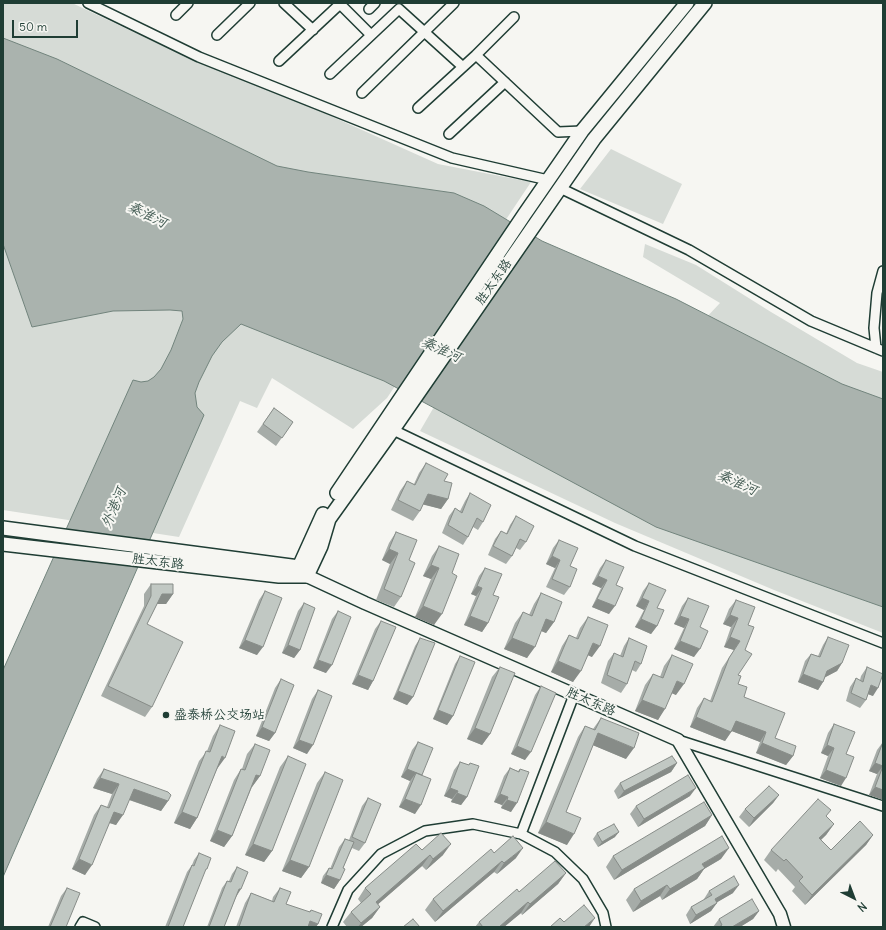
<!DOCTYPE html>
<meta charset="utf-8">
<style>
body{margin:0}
#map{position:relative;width:886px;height:930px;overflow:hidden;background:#f6f6f2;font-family:Delius,sans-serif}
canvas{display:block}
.frame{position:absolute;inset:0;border:4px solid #1f3d34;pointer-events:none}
.north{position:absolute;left:834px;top:878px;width:40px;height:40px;-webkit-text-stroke:3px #f6f6f2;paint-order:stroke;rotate:138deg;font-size:11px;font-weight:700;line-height:16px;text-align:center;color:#1f3d34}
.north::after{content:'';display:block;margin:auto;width:14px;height:18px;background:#1f3d34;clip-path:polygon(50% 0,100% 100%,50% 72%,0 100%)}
.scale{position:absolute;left:12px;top:20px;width:66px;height:18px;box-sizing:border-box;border:2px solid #1f3d34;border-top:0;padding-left:5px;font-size:12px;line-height:14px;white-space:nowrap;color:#1f3d34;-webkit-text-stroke:3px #f6f6f2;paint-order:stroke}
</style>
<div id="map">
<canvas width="886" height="930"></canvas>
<div class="frame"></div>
<div class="north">N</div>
<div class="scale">50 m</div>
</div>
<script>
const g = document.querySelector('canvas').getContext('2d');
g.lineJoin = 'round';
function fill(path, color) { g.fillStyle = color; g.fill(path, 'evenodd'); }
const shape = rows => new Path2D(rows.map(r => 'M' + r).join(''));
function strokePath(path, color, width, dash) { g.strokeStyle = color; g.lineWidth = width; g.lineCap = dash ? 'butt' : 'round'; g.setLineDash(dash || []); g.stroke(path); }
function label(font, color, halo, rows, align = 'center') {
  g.font = font + ' Delius,"LXGW WenKai TC",sans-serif'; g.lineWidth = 4; g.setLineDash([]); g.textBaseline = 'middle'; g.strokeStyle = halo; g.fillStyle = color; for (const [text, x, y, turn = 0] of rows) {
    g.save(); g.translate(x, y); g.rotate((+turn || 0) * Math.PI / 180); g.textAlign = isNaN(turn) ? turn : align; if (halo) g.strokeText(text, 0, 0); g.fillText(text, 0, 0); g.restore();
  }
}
const green = shape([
 [3,3,72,3,176,52,304,104,438,164,531,182,387,398,353,429,272,378,257,408,240,401,179,537,3,510],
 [611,149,682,184,663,224,580,189],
 [645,244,696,265,771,312,857,363,883,372,883,633,774,590,615,523,420,431,438,400,569,463,720,303,643,257]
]);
const water = shape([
 [3,38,57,59,277,166,308,172,454,193,484,206,542,241,676,299,842,384,883,399,883,607,656,527,384,381,241,324,222,342,212,356,199,382,195,393,197,407,204,415,3,877,3,670,133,380,141,382,148,381,154,377,161,369,171,350,183,319,182,311,170,310,113,311,32,327,3,244,3,38]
]);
const minor = shape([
 [88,3,199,57,452,158,548,180],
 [284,3,313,30],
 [369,9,375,3],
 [176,15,188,3],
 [514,17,476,55,558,132,582,131],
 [217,35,250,3],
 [279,61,340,4,371,35],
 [330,74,399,9,463,67],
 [362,93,454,3],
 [418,108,476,55],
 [449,134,505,82],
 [560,188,689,250,811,321,883,351],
 [876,348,874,328,877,293,883,271],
 [389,428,635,546,883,643],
 [678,740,883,806],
 [521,834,574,695],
 [80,927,83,922,95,927],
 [332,927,348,890,381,854,425,831,473,824,521,834,555,852,583,879,603,913,606,927]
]);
const tertiary = shape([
 [301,570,307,576,365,603,678,740,780,914,784,927]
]);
const secondary = shape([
 [337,493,524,215,582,131,687,3],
 [3,528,299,567,323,514],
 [3,544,279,576,307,576,321,546,329,519,392,431,594,139,705,3]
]);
const wall = shape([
 [274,408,293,422,276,446,257,432],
 [426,463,444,481,448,499,441,509,423,504,420,511,413,521,391,510,400,491,407,481,414,484,419,473],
 [470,493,483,522,478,530,473,527,468,537,463,545,442,533,449,516,455,508,460,511,465,501],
 [516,516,526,542,520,550,516,548,512,556,506,564,488,555,495,539,501,531,506,534,510,525],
 [396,532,409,560,401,597,394,607,376,600,390,564,382,560,389,543],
 [559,540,570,587,564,595,546,587,555,568,546,564,553,548],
 [439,546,452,573,434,625,415,617,431,579,423,576,432,556],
 [606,560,616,585,609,614,592,607,601,588,592,584,600,568],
 [485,568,488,623,482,632,464,625,476,596,471,594,479,576],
 [649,583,657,608,657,626,651,634,635,627,644,610,636,606,643,591],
 [151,584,173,594,166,604,157,604,147,624,152,707,145,717,101,696,144,606,144,594],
 [265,591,257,655,239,648,259,600],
 [541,593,554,622,546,633,541,631,527,658,504,649,515,623,523,612,529,615,534,604],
 [688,598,700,627,694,657,674,649,684,628,674,624,682,606],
 [736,600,748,625,745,650,738,675,738,684,744,697,775,738,793,756,786,765,756,753,760,742,732,731,725,741,690,727,697,708,704,698,710,701,722,668,734,650,724,647,731,627,723,624,729,609],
 [304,603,300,650,294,658,282,653,298,611],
 [338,611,326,673,313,668,332,619],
 [588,617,592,657,588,655,573,682,551,672,562,646,569,635,576,638,580,628],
 [381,621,373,681,368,690,352,684,375,629],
 [828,637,842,663,837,671,825,677,823,682,818,690,798,682,805,661,811,654,818,656,823,645],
 [420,638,413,697,407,705,393,699,415,646],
 [629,638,641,664,636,672,632,670,627,684,621,693,601,683,608,661,614,653,620,656,624,646],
 [672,655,676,695,672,693,658,720,635,711,645,685,653,674,660,677,664,666],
 [460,656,453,716,447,725,433,719,455,664],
 [500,667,490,734,482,745,467,739,492,677],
 [867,667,873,696,868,694,866,700,860,708,846,701,850,687,856,678,860,680,861,676],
 [281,679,275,733,269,741,256,736,275,688],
 [541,686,525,760,511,754,535,695],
 [318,690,307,754,293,748,312,699],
 [601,718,626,759,593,745,566,812,567,845,538,833,578,737,585,726,593,729],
 [834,724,846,754,841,786,820,778,828,756,821,753,828,733],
 [220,725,217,769,197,818,190,829,174,823,199,761,207,751,213,736],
 [418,742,422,776,415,814,399,807,410,781,401,777,412,750],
 [883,742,883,800,869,795,877,774,869,771,877,750],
 [255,744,260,776,252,787,232,836,224,847,210,841,234,780,241,769,242,769,247,754],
 [288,756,272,851,264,862,245,855,280,767],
 [460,762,469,765,470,763,467,797,461,805,451,802,452,799,444,796,454,770],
 [677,763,671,772,618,799,614,791,620,783],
 [510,768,518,771,520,769,511,812,501,808,502,805,494,802,504,776],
 [104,769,168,801,161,811,129,800,116,825,109,823,85,875,72,869,94,815,101,805,107,807,112,794,93,788,97,779],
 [325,772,309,867,301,878,282,871,317,783],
 [779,795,773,803,749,827,739,817,745,809],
 [690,796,638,827,630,814,636,806],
 [368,798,365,843,359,851,352,848,343,868,340,880,334,889,321,883,323,876,329,868,330,869,339,847,345,839,349,840,362,806],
 [712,815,705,826,614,880,606,867,613,856],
 [826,817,834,824,826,835,821,840,831,850,873,835,866,845,805,905,792,891,795,887,778,869,776,872,764,860,771,850],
 [597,833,615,837,598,847,593,839],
 [422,850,443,855,426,870,422,866,378,904,380,907,372,918,361,927,347,927,343,922,351,912,361,903,358,899,365,888],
 [199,853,203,874,183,927,165,927,187,872,192,865,194,860],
 [494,853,516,858,497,874,494,872,435,922,425,910,433,899],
 [721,859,704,869,697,879,662,900,660,896,633,912,626,900,634,889],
 [237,867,236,897,224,927,207,927,222,888,227,881,229,881,232,874],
 [566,873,558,884,522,915,521,913,504,927,475,927,479,922,519,892],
 [67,888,66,927,48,927,61,896],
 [280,888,286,904,309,912,311,910,318,924,316,927,236,927,245,903,251,893,272,901,273,897],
 [709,891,733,893,717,902,711,911,690,924,686,915,691,907,704,900,704,899],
 [759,911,753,919,740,927,713,927,719,919]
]);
const shadedWall = shape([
 [428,494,448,499,441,509,421,504],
 [389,549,398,553,390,564,382,560],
 [552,556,560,560,555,568,546,564],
 [431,565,439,568,431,579,423,576],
 [598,576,607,580,601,588,592,584],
 [477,586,482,588,476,596,471,594],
 [162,594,173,594,166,604,155,604],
 [642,598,649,601,644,610,636,606],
 [597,599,615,606,609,614,592,607],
 [423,606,442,614,434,625,415,617],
 [730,615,738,618,731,627,723,624],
 [470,616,488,623,482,632,464,625],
 [680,616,689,619,684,628,674,624],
 [546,619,554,622,546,633,539,630],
 [641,619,657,626,651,634,635,627],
 [730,637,740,641,734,650,724,647],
 [512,638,535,647,527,658,504,649],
 [245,640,263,647,257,655,239,648],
 [680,641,700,649,694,657,674,649],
 [593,643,600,646,592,657,585,654],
 [288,645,300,650,294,658,282,653],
 [318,660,332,665,326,673,313,668],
 [558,661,581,671,573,682,551,672],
 [842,663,837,671,822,679,827,671],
 [803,674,823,682,818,690,798,682],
 [358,675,373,681,368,690,352,684],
 [677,681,684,684,676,695,669,692],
 [871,685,878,688,873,696,865,693],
 [398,691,413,697,407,705,393,699],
 [642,700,665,709,658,720,635,711],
 [438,710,453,716,447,725,433,719],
 [696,717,731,732,725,741,690,727],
 [736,721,766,732,760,742,729,730],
 [262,727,275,733,269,741,256,736],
 [475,728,490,734,482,745,467,739],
 [598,733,634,748,626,759,590,744],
 [299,740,313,745,307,754,293,748],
 [762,743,793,756,786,765,756,753],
 [827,745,834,748,828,756,821,753],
 [517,746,531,752,525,760,511,754],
 [222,756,225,758,217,769,214,767],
 [677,763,671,772,618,799,624,791],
 [875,763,883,766,877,774,869,771],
 [407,769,422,775,416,773,410,781,401,777],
 [826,770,846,778,841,786,820,778],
 [256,775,260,776,252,787,249,786],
 [100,778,119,784,112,794,93,788],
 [875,787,883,790,883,800,869,795],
 [450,788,458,791,452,799,444,796],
 [696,788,690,796,638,827,644,819],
 [134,789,168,801,161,811,127,799],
 [457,793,467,797,461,805,451,802],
 [500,794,508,797,502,805,494,802],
 [779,795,773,803,749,827,754,818],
 [405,799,421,805,415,814,399,807],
 [507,800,517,803,511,812,501,808],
 [114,812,123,815,116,825,107,822],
 [182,812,197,818,190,829,174,823],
 [712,815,705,826,614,880,622,870],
 [546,822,574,834,567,845,538,833],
 [834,824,826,835,812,848,819,838],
 [217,830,232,836,224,847,210,841],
 [619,832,615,837,598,847,602,842],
 [873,835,866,845,805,905,812,895],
 [253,844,272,851,264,862,245,855],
 [451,844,443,855,426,870,433,859],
 [523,848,516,858,497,874,504,863],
 [729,848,721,859,704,869,697,879,662,900,670,889,702,864],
 [430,855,422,866,368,913,376,902],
 [79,859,92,865,85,875,72,869],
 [290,860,309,867,301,878,282,871],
 [502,861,494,872,435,922,443,911],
 [566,873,558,884,522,915,530,904],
 [326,875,340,880,334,889,321,883],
 [667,885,660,896,633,912,641,901],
 [739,885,733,893,709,907,715,899],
 [239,889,241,889,236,897,234,896],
 [528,902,521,913,504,927,499,927],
 [717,903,711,911,690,924,696,915],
 [380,907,372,918,361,927,358,927,361,923],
 [759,911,753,919,740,927,732,927],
 [595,918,589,927,584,927],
 [310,921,318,924,316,927,306,927]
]);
const building = shape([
 [274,408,293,422,282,438,263,424,274,408],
 [426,463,448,474,444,481,452,483,448,499,428,494,420,511,398,500,407,481,415,485,426,463],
 [470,493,491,505,483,522,477,518,468,537,448,525,455,508,462,513,470,493],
 [516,516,534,526,526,542,520,539,512,556,493,546,501,531,507,534,516,516],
 [396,532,417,540,409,560,415,563,401,597,384,589,398,553,389,549,396,532],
 [559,540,578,548,570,566,577,569,570,587,552,579,560,560,552,556,559,540],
 [439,546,459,554,452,573,457,576,442,614,423,606,439,568,431,565,439,546],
 [606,560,624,567,616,585,623,588,615,606,597,599,607,580,598,576,606,560],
 [485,568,502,574,493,595,499,597,488,623,470,616,482,588,477,586,485,568],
 [649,583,666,590,657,608,664,610,657,626,641,619,649,601,642,598,649,583],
 [151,584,173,584,173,594,162,594,147,624,183,642,152,707,108,686,151,596,151,584],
 [265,591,282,598,263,647,245,640,265,591],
 [541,593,562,602,554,622,546,619,535,647,512,638,523,612,532,616,541,593],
 [688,598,709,606,700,627,708,631,700,649,680,641,689,619,680,616,688,598],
 [736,600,755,607,748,625,754,627,745,650,752,654,738,675,741,676,738,684,747,687,744,697,785,713,775,738,796,746,793,756,762,743,766,732,736,721,731,732,696,717,704,698,712,702,729,658,740,641,730,637,738,618,730,615,736,600],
 [304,603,315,608,300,650,288,645,304,603],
 [338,611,351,617,332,665,318,660,338,611],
 [588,617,608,625,600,646,593,643,581,671,558,661,569,635,578,639,588,617],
 [381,621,396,627,373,681,358,675,381,621],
 [828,637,849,645,842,663,827,671,823,682,803,674,811,654,820,657,828,637],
 [420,638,435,643,413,697,398,691,420,638],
 [629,638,647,646,641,664,635,661,627,684,607,675,614,653,623,657,629,638],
 [672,655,693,664,684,684,677,681,665,709,642,700,653,674,663,678,672,655],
 [460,656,475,662,453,716,438,710,460,656],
 [500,667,515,673,490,734,475,728,500,667],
 [867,667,883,674,878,688,871,685,866,700,851,693,856,678,863,682,867,667],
 [281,679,294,685,275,733,262,727,281,679],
 [541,686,556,693,531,752,517,746,541,686],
 [318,690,332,696,313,745,299,740,318,690],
 [601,718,639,733,634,748,598,733,566,812,581,818,574,834,546,822,585,726,595,730,601,718],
 [834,724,855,732,846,754,854,757,846,778,826,770,834,748,827,745,834,724],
 [220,725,235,731,225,758,222,756,197,818,182,812,206,751,210,752,220,725],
 [418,742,433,748,422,775,407,769,418,742],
 [883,742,883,790,875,787,883,766,875,763,883,742],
 [255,744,270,750,260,776,256,775,232,836,217,830,241,769,245,770,255,744],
 [288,756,306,764,272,851,253,844,288,756],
 [672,756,677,763,624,791,620,783,672,756],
 [460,762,469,765,470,763,479,766,467,797,457,793,458,791,450,788,460,762],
 [510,768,519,772,520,769,529,772,517,803,507,800,508,797,500,794,510,768],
 [104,769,168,792,171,795,168,801,134,789,123,815,114,812,92,865,79,859,101,805,109,808,119,784,100,778,104,769],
 [325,772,343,780,309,867,290,860,325,772],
 [416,773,431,779,421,805,405,799,416,773],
 [688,775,696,788,644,819,636,806,688,775],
 [769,786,779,795,754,818,745,809,769,786],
 [368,798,381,804,365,843,352,837,368,798],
 [818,799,831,810,826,816,834,824,819,838,831,850,860,821,873,835,812,895,799,881,803,877,786,859,784,861,771,850,818,799],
 [704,802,712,815,622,870,613,856,704,802],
 [614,824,619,832,602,842,597,833,614,824],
 [441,833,451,844,433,859,430,855,376,902,380,907,361,923,351,912,371,894,365,888,416,844,422,850,441,833],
 [513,836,523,848,504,863,502,861,443,911,433,899,491,849,494,853,513,836],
 [722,836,729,848,702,864,705,868,670,889,667,885,641,901,634,889,722,836],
 [345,839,354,842,343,868,345,869,340,880,326,875,329,868,332,869,345,839],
 [199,853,211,858,207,869,206,869,183,927,168,927,192,865,194,866,199,853],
 [555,861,566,873,530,904,528,902,499,927,483,927,479,922,517,889,519,892,555,861],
 [237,867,248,872,241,889,239,889,224,927,209,927,227,881,231,882,237,867],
 [734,876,739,885,715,899,717,903,696,915,691,907,712,895,709,891,734,876],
 [67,888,80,893,66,927,50,927,67,888],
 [280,888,291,892,286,904,310,912,311,910,322,914,318,924,310,921,308,927,239,927,251,893,274,902,280,888],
 [752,899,759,911,732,927,719,927,722,925,719,919,752,899],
 [584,905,595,918,584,927,550,927,560,918,564,922,584,905],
 [413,919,420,927,403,927,413,919]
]);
const markers = [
 [166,715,4,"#1f3d34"]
];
const streetNames = [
 ["胜太东路",494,282,-55],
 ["胜太东路",158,562,7],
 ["胜太东路",591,702,23]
];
const poiNames = [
 ["盛泰桥公交场站",174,715]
];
const waterNames = [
 ["秦淮河",147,215,26],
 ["秦淮河",441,350,24],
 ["秦淮河",737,483,24],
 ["外港河",114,508,-67]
];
fill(green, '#d6dbd6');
fill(water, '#aab3ae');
strokePath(water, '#72847d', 1);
strokePath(minor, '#1f3d34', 12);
strokePath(tertiary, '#1f3d34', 15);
strokePath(secondary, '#1f3d34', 16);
strokePath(minor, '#f6f6f2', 9);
strokePath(tertiary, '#f6f6f2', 12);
strokePath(secondary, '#f6f6f2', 13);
fill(wall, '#a6aca8');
fill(shadedWall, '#878c88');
fill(building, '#c1c8c3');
strokePath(building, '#878c88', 1);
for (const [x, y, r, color] of markers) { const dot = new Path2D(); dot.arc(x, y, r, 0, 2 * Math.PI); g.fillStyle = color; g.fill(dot); strokePath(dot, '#f6f6f2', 1.5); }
label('13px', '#1f3d34', '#f6f6f2', streetNames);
label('13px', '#1f3d34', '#f6f6f2', poiNames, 'left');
label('italic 14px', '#425a52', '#f6f6f2', waterNames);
</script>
